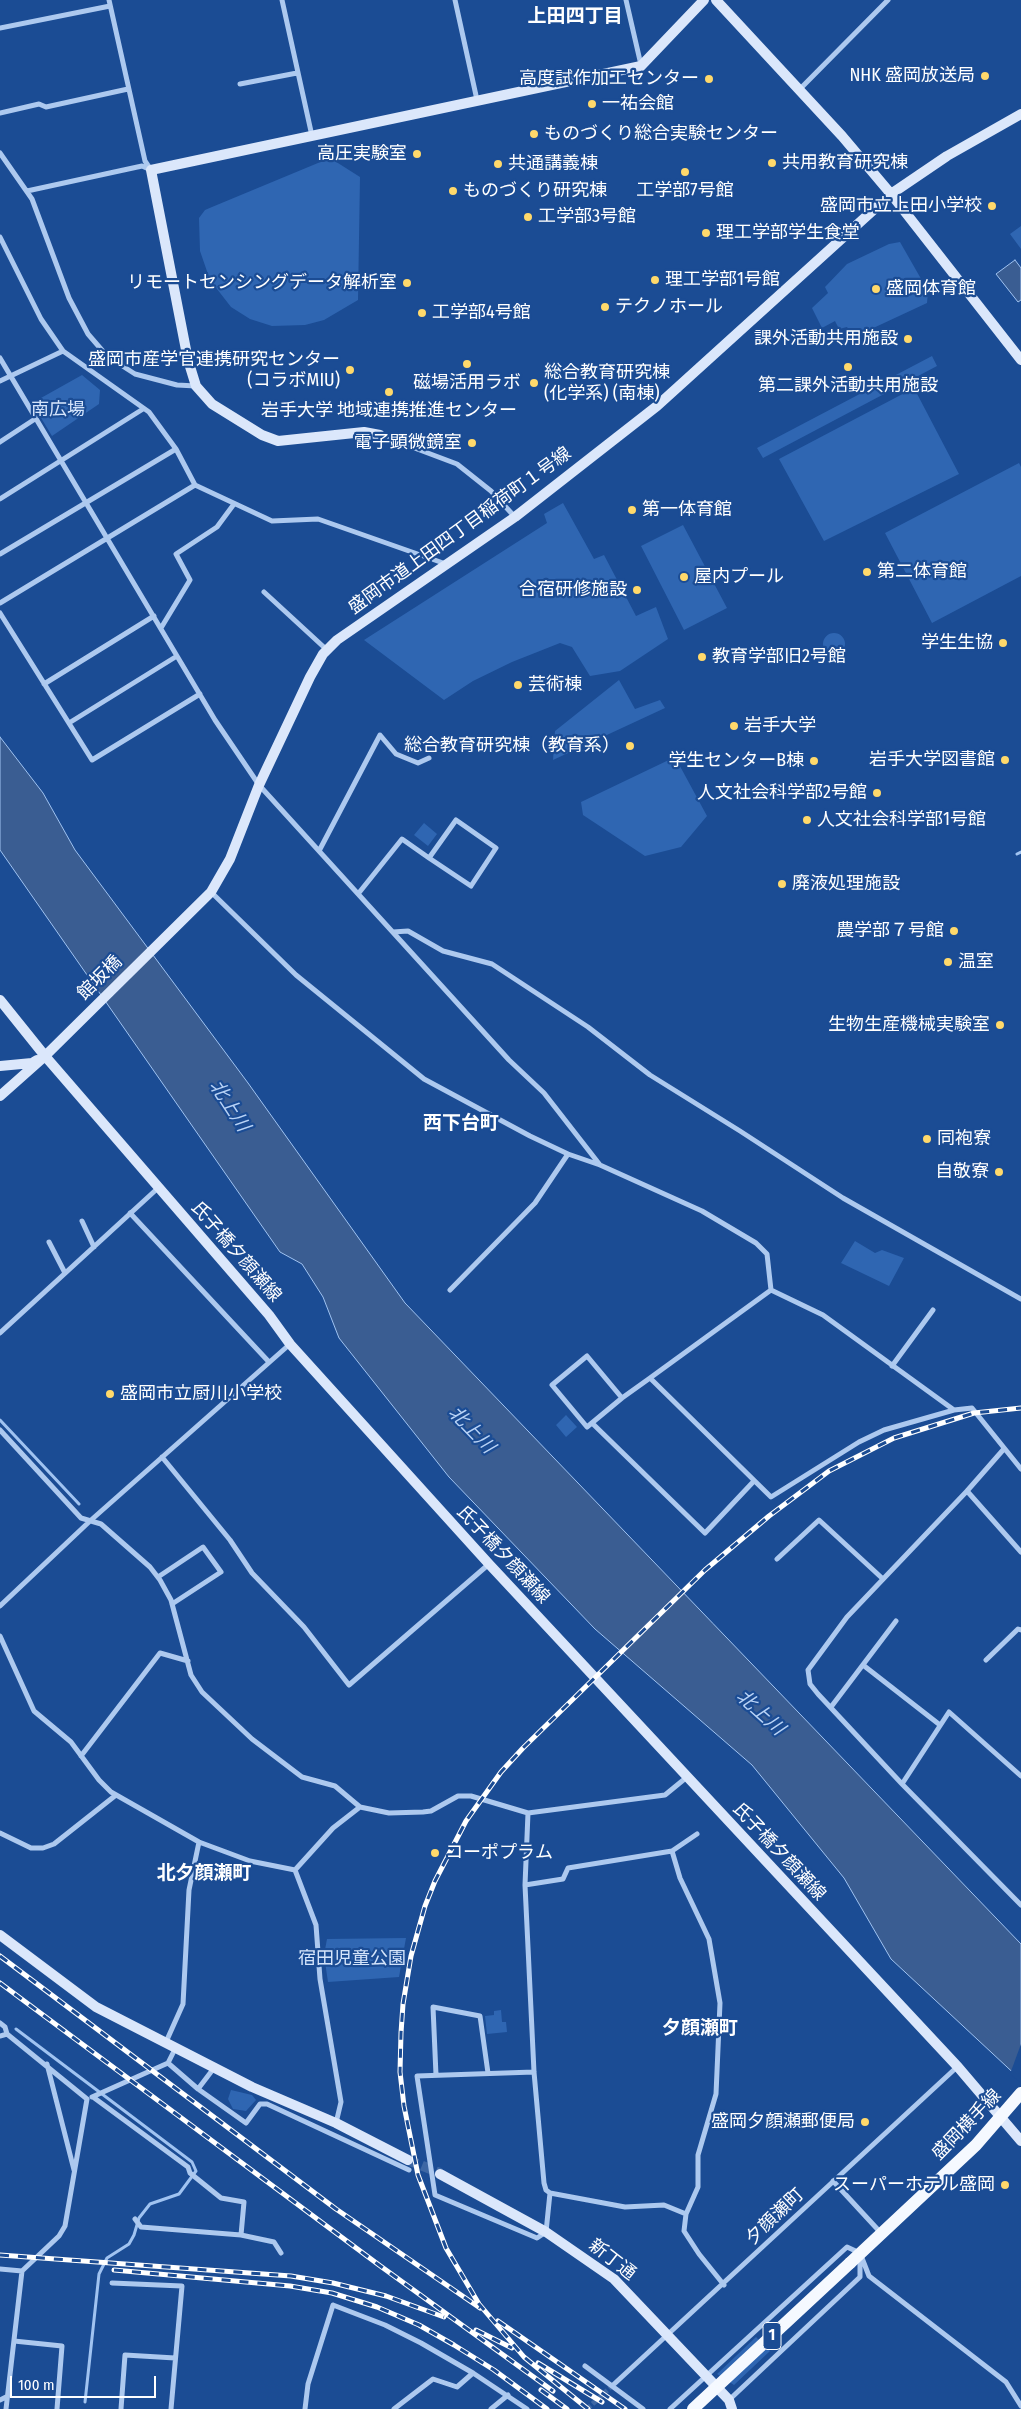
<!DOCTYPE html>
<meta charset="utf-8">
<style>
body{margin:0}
#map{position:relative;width:1021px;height:2409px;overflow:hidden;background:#1b4c94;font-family:"Fira Sans Condensed",sans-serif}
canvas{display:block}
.scale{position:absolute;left:10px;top:2376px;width:146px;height:22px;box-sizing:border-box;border:2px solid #fff;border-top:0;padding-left:6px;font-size:15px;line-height:18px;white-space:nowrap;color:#fff;-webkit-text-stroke:4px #1b4c94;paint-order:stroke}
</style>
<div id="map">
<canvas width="1021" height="2409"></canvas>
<div class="scale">100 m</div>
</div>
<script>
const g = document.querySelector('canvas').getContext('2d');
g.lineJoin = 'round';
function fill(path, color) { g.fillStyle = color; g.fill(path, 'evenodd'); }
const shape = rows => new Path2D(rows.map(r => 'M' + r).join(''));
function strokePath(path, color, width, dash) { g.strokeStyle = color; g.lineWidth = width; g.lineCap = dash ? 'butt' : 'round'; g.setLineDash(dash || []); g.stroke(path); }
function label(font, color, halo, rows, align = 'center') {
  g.font = font + ' "Fira Sans Condensed","Noto Sans JP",sans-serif'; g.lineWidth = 4.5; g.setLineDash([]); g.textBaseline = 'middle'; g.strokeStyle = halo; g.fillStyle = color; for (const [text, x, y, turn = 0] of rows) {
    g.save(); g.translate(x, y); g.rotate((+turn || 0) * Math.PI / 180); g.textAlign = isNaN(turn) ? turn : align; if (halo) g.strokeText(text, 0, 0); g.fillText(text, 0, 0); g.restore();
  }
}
const green = shape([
 [330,158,360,177,358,300,324,320,305,325,272,326,250,319,231,307,210,280,200,251,199,218,205,210,212,207],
 [1021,226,1021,249,1010,234],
 [900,242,928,291,927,303,854,337,847,327,839,329,835,321,822,328,812,308,828,293,825,287,847,264,889,244],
 [932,356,937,366,763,458,757,448],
 [82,375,100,390,99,404,52,436,32,403],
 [914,388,959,474,824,541,779,459],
 [1019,463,1021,467,1021,576,932,623,885,533],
 [563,503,594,559,604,555,636,616,656,607,668,639,620,671,590,676,572,647,560,643,512,662,473,681,444,700,364,640,547,523,544,514],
 [683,525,727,608,684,630,641,546],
 '823 644a11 11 0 1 1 22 0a11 11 0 1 1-22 0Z',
 [619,680,635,709,660,700,665,708,553,760,555,731],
 [675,757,707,816,681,847,645,856,583,815,581,802],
 [424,823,437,834,428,846,414,835],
 [855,1241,875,1253,882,1250,904,1258,889,1286,841,1263],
 [566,1415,577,1427,566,1437,556,1425],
 [406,1938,399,1977,328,1982,324,1955,327,1939],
 [501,2010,502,2022,506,2022,507,2032,487,2034,485,2016,494,2015,494,2011],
 [231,2090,252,2095,256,2100,246,2111,233,2109,228,2099],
 [756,2337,770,2351,734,2385,717,2374]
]);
const water = shape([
 [1015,260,1021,268,1021,300,1018,302,996,274,1015,260],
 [0,737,43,793,75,850,248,1083,405,1303,1021,1944,1021,2080,891,1959,844,1878,752,1765,595,1629,449,1477,339,1338,323,1297,302,1264,280,1252,0,850,0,737]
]);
const pier = shape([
 [1021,2044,1021,2083,1010,2074]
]);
const stream = shape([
 [1017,854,1021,852],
 [0,1420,79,1504],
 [16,2029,192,2162,196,2171,179,2194,150,2204,139,2218,134,2235,129,2244,107,2258,99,2274,85,2402]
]);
const streetTunnel = shape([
 [587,2409,612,2386]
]);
const secondaryTunnel = shape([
 [408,2160,440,2173]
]);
const street = shape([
 [109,0,145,161,151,170],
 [282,0,312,136],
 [455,0,477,100],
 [626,0,641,65],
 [0,28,110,6],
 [240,84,297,73],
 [800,89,888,0],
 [0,113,39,104,46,107,128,89],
 [0,153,32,199,69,298,88,334,107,356,135,374,177,385,196,386],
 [27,191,142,166,151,170],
 [0,237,41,319,63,351,149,412,176,449,195,485,272,521,318,519,446,564],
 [0,358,215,720,259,785,509,1060,544,1093,600,1165,702,1211,756,1243,767,1254,771,1290,823,1315,954,1410,972,1408,1021,1469],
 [0,381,63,351],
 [380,435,457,464,491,491,515,517],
 [0,442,35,419],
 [0,499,143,409],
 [0,554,176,449],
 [264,592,327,650],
 [0,603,195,485],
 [0,613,92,760,200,694],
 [161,628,190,580,176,554,217,527,234,504],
 [44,684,154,616],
 [69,723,177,656],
 [319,851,380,735,396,754,418,763,429,758],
 [211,892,296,975,424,1079,530,1136,568,1154],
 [358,894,402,839,429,858,471,886,496,848,456,820,429,858],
 [393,932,408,931,443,951,492,964,588,1027,650,1075,740,1131,843,1198,1021,1299],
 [130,1213,269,1362],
 [82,1221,94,1247],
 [49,1242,65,1273],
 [450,1290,535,1203,568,1154,600,1165],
 [771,1290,650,1378,771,1497,859,1442,884,1430,954,1410],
 [0,1333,158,1188],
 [892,1366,933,1310],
 [622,1398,587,1427,552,1385,587,1356,622,1398,650,1378],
 [592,1423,705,1533,754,1481],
 [0,1430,81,1518,101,1524,150,1567,160,1580,171,1600,191,1675,202,1692,252,1739,302,1777,335,1786,360,1807,389,1813,423,1812,431,1811,458,1796,471,1796,528,1813,665,1795,687,1777],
 [1003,1450,967,1491,1021,1552],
 [162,1457,230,1540,252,1573,304,1627,349,1685,489,1564],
 [967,1491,847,1617,808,1670,810,1684,818,1694,902,1784,1021,1905],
 [777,1559,819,1520,883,1579],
 [158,1577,203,1547,221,1572,172,1604],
 [0,1606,90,1521,290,1344],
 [0,1636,34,1711,71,1742,99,1780,111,1792,199,1842,250,1861,295,1870],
 [986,1660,1018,1629,1021,1630],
 [863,1665,940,1725],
 [831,1707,896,1621],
 [81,1756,160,1653,188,1661],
 [902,1784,949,1712,1021,1776],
 [528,1813,525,1885,534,2072,544,2183,546,2190,550,2193],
 [0,1833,31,1848,43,1848,54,1844,116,1795],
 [672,1851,680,1878,709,1939,720,2003,716,2094,698,2155,698,2187,686,2214,684,2231,699,2254,724,2285],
 [295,1870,316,1925,320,1979,341,2102,336,2123],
 [295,1870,333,1828,360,1807],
 [525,1885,563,1879,568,1868,672,1851,697,1834],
 [0,2023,5,2027,7,2034,87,2099],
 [0,2036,7,2034],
 [166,2042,183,2004,189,1890,199,1842],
 [168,2063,198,2089],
 [47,2064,74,2170],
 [214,2068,198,2089,246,2123,260,2104,267,2104,409,2170],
 [534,2072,417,2076,435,2195,537,2238,546,2232,550,2193,625,2207,664,2205,686,2214],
 [436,2075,433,2007,480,2016,488,2073],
 [92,2097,168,2063,175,2049],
 [93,2097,188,2167,190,2173,221,2198,244,2202,241,2235],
 [833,2181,881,2233],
 [135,2219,141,2227,241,2235,274,2242,281,2253],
 [0,2269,22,2271],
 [112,2283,182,2286,171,2409],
 [14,2341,62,2346,57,2409],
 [585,2366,643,2409],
 [612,2386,957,2067],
 [0,2400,8,2396],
 [729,2400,860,2277,860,2256],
 [6,2409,22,2271,59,2236,65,2226,87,2099],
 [121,2409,125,2355,175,2358],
 [305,2409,308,2384,333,2305,385,2325,421,2343,473,2373,527,2409],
 [394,2409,433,2379,457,2387,473,2373],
 [491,2409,508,2395],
 [670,2409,847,2247,860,2253,869,2276,1006,2382,1021,2406]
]);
const secondary = shape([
 [716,0,842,136,891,194,1021,360],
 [380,435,364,432,278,441,262,435,212,404,196,386,188,360,151,170,641,66,704,0],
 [0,1000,45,1056,269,1315,290,1344,489,1564,958,2067,1021,2141],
 [0,1066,32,1063,37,1060],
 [0,1096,45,1056,211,892,230,859,259,785,310,677,323,654,337,640,515,517,657,406,891,194,947,156,1021,114],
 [0,1935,96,2007,252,2087,336,2123,408,2160],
 [440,2174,546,2232,614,2279,729,2400,732,2409]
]);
const primary = shape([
 [850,2263,976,2145,1021,2093]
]);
const rail = shape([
 [0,1956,336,2209,480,2308],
 [0,1983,379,2265,553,2391],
 [0,2255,291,2276,333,2283,386,2296,444,2317],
 [114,2270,290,2286,332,2293,377,2307,419,2325,454,2345,494,2370,547,2409],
 [498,2321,625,2409],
 [476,2330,512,2348],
 [538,2363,602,2402],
 [541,2390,567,2409],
 [588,2409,524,2357,479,2304,446,2248,418,2175,404,2106,400,2072,401,2033,403,2004,411,1956,425,1906,435,1881,466,1821,501,1772,523,1748,705,1570,769,1516,829,1471,894,1438,974,1413,1021,1408]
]);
const primaryBridge = shape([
 [693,2409,850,2263]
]);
const markers = [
 [985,76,5,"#ffd96b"],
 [709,79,5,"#ffd96b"],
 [592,104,5,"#ffd96b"],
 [534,134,5,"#ffd96b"],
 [417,154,5,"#ffd96b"],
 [772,163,5,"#ffd96b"],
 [498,164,5,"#ffd96b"],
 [685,172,5,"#ffd96b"],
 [453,191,5,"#ffd96b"],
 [992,206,5,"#ffd96b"],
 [528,217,5,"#ffd96b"],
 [706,233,5,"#ffd96b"],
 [655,280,5,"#ffd96b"],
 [407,283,5,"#ffd96b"],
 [876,289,5,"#ffd96b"],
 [605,307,5,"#ffd96b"],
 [422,313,5,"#ffd96b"],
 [908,339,5,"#ffd96b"],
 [467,364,5,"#ffd96b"],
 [848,367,5,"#ffd96b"],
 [350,370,5,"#ffd96b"],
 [534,383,5,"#ffd96b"],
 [389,392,5,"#ffd96b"],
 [472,443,5,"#ffd96b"],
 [632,510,5,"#ffd96b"],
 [867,572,5,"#ffd96b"],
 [684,577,5,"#ffd96b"],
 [637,590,5,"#ffd96b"],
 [1003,643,5,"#ffd96b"],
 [702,657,5,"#ffd96b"],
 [518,685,5,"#ffd96b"],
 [734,726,5,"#ffd96b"],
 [630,746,5,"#ffd96b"],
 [1005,760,5,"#ffd96b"],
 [814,761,5,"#ffd96b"],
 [877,793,5,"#ffd96b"],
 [807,820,5,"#ffd96b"],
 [782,884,5,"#ffd96b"],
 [954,931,5,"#ffd96b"],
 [948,962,5,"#ffd96b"],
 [1000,1025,5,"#ffd96b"],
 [927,1139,5,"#ffd96b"],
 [999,1172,5,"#ffd96b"],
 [110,1394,5,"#ffd96b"],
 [435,1853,5,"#ffd96b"],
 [865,2122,5,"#ffd96b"],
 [1005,2185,5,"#ffd96b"]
];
const shields = [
 [772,2336,18]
];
const shieldNames = [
 ["1",772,2336]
];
const poiNames = [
 ["NHK 盛岡放送局",975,76,"right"],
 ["高度試作加工センター",699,79,"right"],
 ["一祐会館",602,104],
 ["ものづくり総合実験センター",544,134],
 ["高圧実験室",407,154,"right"],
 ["共用教育研究棟",782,163],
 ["共通講義棟",508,164],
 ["ものづくり研究棟",463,191],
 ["工学部7号館",685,191,"center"],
 ["盛岡市立上田小学校",982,206,"right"],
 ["工学部3号館",538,217],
 ["理工学部学生食堂",716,233],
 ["理工学部1号館",665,280],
 ["リモートセンシングデータ解析室",397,283,"right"],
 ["盛岡体育館",886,289],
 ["テクノホール",615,307],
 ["工学部4号館",432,313],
 ["課外活動共用施設",898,339,"right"],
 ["盛岡市産学官連携研究センター",340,360,"right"],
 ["(コラボMIU)",340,381,"right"],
 ["総合教育研究棟",544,373],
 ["(化学系) (南棟)",544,394],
 ["磁場活用ラボ",467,383,"center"],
 ["第二課外活動共用施設",848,386,"center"],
 ["岩手大学 地域連携推進センター",389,411,"center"],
 ["電子顕微鏡室",462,443,"right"],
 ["第一体育館",642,510],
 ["第二体育館",877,572],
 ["屋内プール",694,577],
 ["合宿研修施設",627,590,"right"],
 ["学生生協",993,643,"right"],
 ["教育学部旧2号館",712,657],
 ["芸術棟",528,685],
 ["岩手大学",744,726],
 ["総合教育研究棟（教育系）",620,746,"right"],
 ["岩手大学図書館",995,760,"right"],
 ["学生センターB棟",804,761,"right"],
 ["人文社会科学部2号館",867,793,"right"],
 ["人文社会科学部1号館",817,820],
 ["廃液処理施設",792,884],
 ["農学部７号館",944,931,"right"],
 ["温室",958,962],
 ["生物生産機械実験室",990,1025,"right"],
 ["同袍寮",937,1139],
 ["自敬寮",989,1172,"right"],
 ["盛岡市立厨川小学校",120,1394],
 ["コーポプラム",445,1853],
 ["盛岡夕顔瀬郵便局",855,2122,"right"],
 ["スーパーホテル盛岡",995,2185,"right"]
];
const parkNames = [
 ["南広場",58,410],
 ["宿田児童公園",352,1959]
];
const streetNames = [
 ["盛岡市道上田四丁目稲荷町１号線",460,531,-36],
 ["館坂橋",100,978,-45],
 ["氏子橋夕顔瀬線",236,1252,49],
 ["氏子橋夕顔瀬線",503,1555,47],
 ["氏子橋夕顔瀬線",779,1852,47],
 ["盛岡横手線",967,2125,-46],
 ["夕顔瀬町",775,2217,-44],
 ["新丁通",612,2260,38]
];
const neighbourhoodNames = [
 ["上田四丁目",575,17],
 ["西下台町",461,1124],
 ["北夕顔瀬町",204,1874],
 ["夕顔瀬町",700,2029]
];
const waterNames = [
 ["北上川",229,1106,57],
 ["北上川",471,1430,46],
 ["北上川",760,1713,42]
];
fill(green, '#2f66b2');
fill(water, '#3a5d92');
strokePath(water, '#a0c3f1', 1);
fill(pier, '#1b4c94');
strokePath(stream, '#a0c3f1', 3);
strokePath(streetTunnel, '#3d67a4', 5, [5, 2.5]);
strokePath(secondaryTunnel, '#3d67a4', 10, [10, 5]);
strokePath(street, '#adc9ef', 5);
strokePath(secondary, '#dbe7fb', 10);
strokePath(primary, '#f5f9ff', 12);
strokePath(rail, '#fff', 5);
strokePath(rail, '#1b4c94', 3, [9]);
strokePath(primaryBridge, '#f5f9ff', 12);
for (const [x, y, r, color] of markers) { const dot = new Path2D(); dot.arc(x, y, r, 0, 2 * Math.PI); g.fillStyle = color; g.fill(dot); strokePath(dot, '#1b4c94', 2); }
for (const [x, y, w] of shields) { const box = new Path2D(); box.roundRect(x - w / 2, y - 13.5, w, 27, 4); g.fillStyle = '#1b4c94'; g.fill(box); strokePath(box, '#fff', 1); }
label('bold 16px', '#fff', null, shieldNames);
label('18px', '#fff', '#1b4c94', poiNames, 'left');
label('18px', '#d4e4fb', '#1b4c94', parkNames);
label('18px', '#fff', '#1b4c94', streetNames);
label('bold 19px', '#fff', '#1b4c94', neighbourhoodNames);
label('italic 19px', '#b9d3f6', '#1b4c94', waterNames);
</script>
